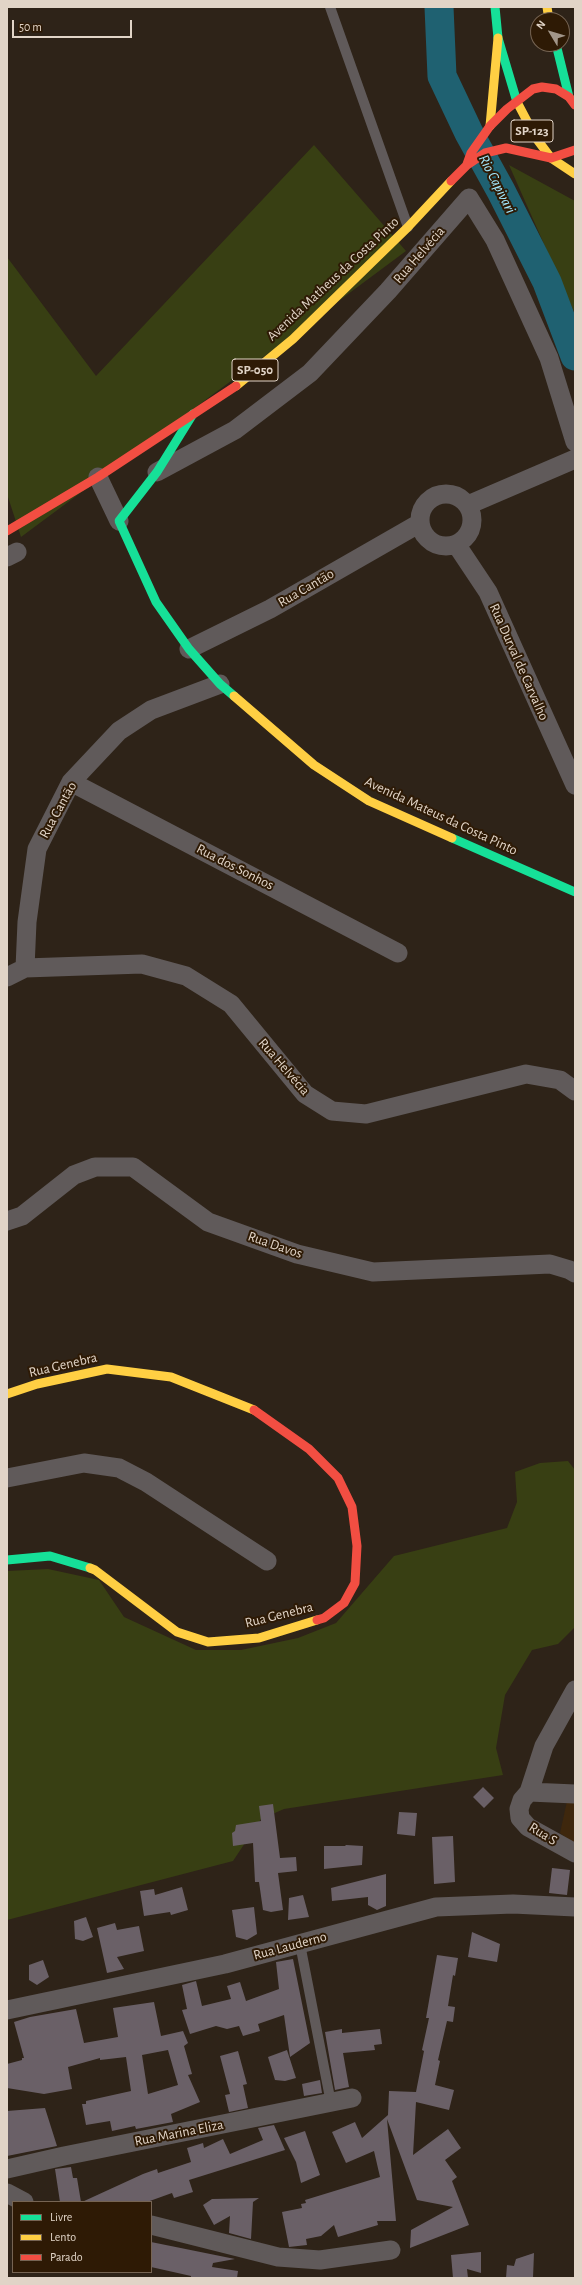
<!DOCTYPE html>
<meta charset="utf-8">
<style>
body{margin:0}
#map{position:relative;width:582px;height:2285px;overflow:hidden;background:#2e2318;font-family:"Alegreya Sans",sans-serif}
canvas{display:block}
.frame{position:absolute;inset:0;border:8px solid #e1d4c7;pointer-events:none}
.legend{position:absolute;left:12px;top:2201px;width:140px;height:72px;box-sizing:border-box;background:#2e1a05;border:1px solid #766453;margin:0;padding:5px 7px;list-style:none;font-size:12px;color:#e1d4c7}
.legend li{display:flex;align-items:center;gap:8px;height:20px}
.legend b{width:20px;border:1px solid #766453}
.north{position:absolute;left:530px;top:12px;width:40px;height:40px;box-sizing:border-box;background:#2e1a05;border:1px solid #766453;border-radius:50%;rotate:308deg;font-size:11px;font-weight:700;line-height:16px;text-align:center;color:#e1d4c7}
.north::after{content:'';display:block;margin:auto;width:14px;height:18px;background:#a2968a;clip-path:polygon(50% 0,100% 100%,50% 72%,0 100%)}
.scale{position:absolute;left:12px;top:20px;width:120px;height:18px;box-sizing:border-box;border:2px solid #e1d4c7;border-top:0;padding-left:5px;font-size:12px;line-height:14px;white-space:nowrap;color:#e1d4c7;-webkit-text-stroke:3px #2e1a05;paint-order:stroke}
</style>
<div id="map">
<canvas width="582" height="2285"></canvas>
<div class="frame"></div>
<ul class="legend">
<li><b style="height:5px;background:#16e098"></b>Livre</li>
<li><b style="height:5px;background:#ffcf43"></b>Lento</li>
<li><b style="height:5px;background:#f24e42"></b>Parado</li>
</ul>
<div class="north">N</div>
<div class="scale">50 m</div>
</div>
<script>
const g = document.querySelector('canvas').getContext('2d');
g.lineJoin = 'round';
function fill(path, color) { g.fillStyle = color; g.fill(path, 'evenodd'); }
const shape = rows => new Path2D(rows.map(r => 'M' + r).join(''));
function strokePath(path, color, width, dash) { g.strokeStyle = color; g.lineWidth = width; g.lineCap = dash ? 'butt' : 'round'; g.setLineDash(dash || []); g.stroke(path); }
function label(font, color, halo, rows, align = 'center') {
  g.font = font + ' "Alegreya Sans",sans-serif'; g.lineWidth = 4; g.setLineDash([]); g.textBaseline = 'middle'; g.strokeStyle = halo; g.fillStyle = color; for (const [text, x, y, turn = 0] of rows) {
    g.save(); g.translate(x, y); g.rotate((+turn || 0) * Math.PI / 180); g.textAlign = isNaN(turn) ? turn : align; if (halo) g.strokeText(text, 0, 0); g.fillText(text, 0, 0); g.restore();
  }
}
const built = shape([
 [567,1801,575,1803,575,1844,560,1833]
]);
const green = shape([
 [314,145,406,251,21,537,7,494,7,257,96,376],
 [509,165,575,201,575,314],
 [568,1461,575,1470,575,1627,558,1644,532,1650,505,1695,496,1748,503,1775,284,1809,261,1819,233,1861,7,1920,7,1571,48,1569,99,1580,124,1617,196,1650,241,1650,298,1638,336,1623,394,1556,507,1528,517,1502,515,1472,540,1463]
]);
const river = shape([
 [439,7,442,76,469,133,501,191,547,282,575,356]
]);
const building = shape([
 [483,1787,494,1798,484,1808,473,1797],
 [273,1804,280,1858,296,1857,297,1871,278,1873,283,1910,271,1912,263,1910,259,1882,255,1882,253,1843,233,1846,232,1833,235,1831,236,1825,261,1821,259,1806],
 [399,1812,417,1813,415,1836,397,1834],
 [453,1836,455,1882,434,1884,432,1837],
 [346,1845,363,1846,362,1865,324,1869,324,1846,345,1846],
 [552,1868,570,1870,567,1895,549,1893],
 [386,1874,386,1906,377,1910,368,1905,368,1897,332,1901,331,1888],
 [182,1887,188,1910,171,1915,170,1912,144,1916,140,1891,154,1889,155,1895],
 [303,1895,309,1917,288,1920,289,1898],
 [254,1907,257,1934,247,1940,236,1937,232,1910],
 [86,1917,93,1937,83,1941,75,1939,74,1921],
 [115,1923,117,1930,139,1926,144,1951,117,1957,124,1969,107,1973,97,1928],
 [472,1932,500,1944,497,1962,468,1957],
 [437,1955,458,1958,455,1976,453,1975,448,2006,455,2007,453,2022,447,2021,438,2060,440,2061,435,2085,454,2090,449,2110,416,2102,413,2155,448,2129,461,2148,445,2160,457,2177,452,2181,469,2225,410,2248,411,2230,453,2207,417,2200,387,2119,396,2221,377,2221,378,2225,338,2237,334,2225,321,2236,306,2239,307,2245,289,2247,282,2212,302,2208,301,2204,306,2203,305,2200,380,2177,374,2151,346,2163,332,2132,355,2122,362,2138,388,2115,389,2091,416,2092,424,2051,422,2050,429,2018,426,2018],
 [293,1959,310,2043,290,2057,284,2015,258,2024,260,2031,243,2036,239,2026,227,2029,216,2026,190,2034,182,2010,187,2009,182,1985,196,1981,202,2006,231,1999,227,1986,240,1982,246,2001,279,1989,276,1962],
 [43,1960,49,1977,37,1985,29,1980,29,1965],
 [154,2002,161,2036,183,2031,188,2043,184,2046,192,2074,188,2075,200,2102,171,2114,173,2122,136,2129,135,2126,112,2131,110,2121,86,2125,82,2104,86,2104,86,2101,131,2091,126,2057,100,2060,100,2058,68,2067,72,2089,44,2094,7,2088,7,2064,22,2060,22,2058,24,2058,14,2022,30,2017,76,2009,84,2043,118,2037,113,2008],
 [168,2050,178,2085,148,2094,142,2055],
 [342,2029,342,2033,380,2029,382,2044,374,2045,375,2050,343,2053,349,2087,335,2090,325,2032],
 [287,2050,296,2078,285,2081,275,2080,268,2057],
 [238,2051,247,2084,243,2085,248,2108,229,2112,225,2095,230,2094,220,2056],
 [320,2080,322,2093,304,2096,302,2084],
 [45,2108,57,2146,7,2156,7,2111],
 [274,2125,285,2150,189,2180,193,2192,174,2198,172,2193,147,2202,82,2202,143,2174,157,2169,158,2173,191,2162,187,2148,203,2143,204,2148,223,2139,230,2154,263,2140,258,2128],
 [305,2131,320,2175,301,2183,296,2162,284,2138],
 [71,2167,73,2178,77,2178,81,2202,60,2202,55,2169],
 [259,2198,253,2202,251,2239,229,2233,230,2216,214,2225,203,2205,212,2199],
 [151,2242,235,2259,213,2263,212,2267,238,2271,237,2278,191,2278,191,2276,151,2267],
 [481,2252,481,2273,467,2269,468,2278,453,2278,451,2255],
 [534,2253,533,2278,506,2278,507,2265,514,2266,516,2259]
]);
const lane = shape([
 [330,7,408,227],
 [300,1944,331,2103]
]);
const street = shape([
 [157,472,235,430,310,373,388,291,469,198,495,240,549,358,575,442],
 [98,477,119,521],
 '420 520a26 26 0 1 1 52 0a26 26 0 1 1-52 0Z',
 [468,505,575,459],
 [456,544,488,592,575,785],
 [7,557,17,552],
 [189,649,270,609,420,523],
 [71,782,398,953],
 [25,968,27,922,37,849,71,782,119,731,151,710,220,684],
 [7,977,25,968,142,964,186,976,231,1004,305,1094,332,1111,366,1114,526,1074,560,1080,575,1091],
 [7,1221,22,1216,74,1175,95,1167,133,1167,208,1222,297,1254,373,1272,550,1264,570,1270,575,1273],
 [7,1478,84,1463,119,1468,146,1482,267,1561],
 [529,1792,544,1746,575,1690],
 [575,1794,529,1792,522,1800,519,1809,520,1818,528,1827,575,1853],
 [7,2010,225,1964,436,1907,513,1904,575,1907],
 [7,2169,64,2156,352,2098],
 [7,2193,24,2202],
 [151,2225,278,2257,320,2260,391,2250]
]);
const fast = shape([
 [495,7,498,38,517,102],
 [556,44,569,97],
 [193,414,157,472,119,521,156,602,189,649,220,684,234,696],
 [452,838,575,892],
 [7,1560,50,1556,90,1568]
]);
const slow = shape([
 [547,7,549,20],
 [517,102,536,138,551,158,575,174],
 [490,126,498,38],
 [236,386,293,339,408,227,451,181],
 [234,696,314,765,369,801,452,838],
 [7,1394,37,1384,107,1369,171,1377,254,1410],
 [90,1568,95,1570,177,1632,208,1642,259,1638,317,1620]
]);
const jam = shape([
 [467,164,471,153,490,126,507,109,533,89,542,87,556,89,569,97,575,105],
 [451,181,467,165,485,153,506,148,551,158,575,150],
 [7,531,98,477,236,386],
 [254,1410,309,1449,338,1478,352,1507,357,1546,355,1583,344,1603,324,1618,317,1620]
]);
const shields = [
 [532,131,42],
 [255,370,46]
];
const shieldNames = [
 ["SP-123",532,131],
 ["SP-050",255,370]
];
const streetNames = [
 ["Rua Helvécia",419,255,-49],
 ["Avenida Matheus da Costa Pinto",333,279,-43],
 ["Rua Cantão",306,588,-30],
 ["Rua Durval de Carvalho",519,662,66],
 ["Rua Cantão",58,810,-61],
 ["Avenida Mateus da Costa Pinto",441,816,25],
 ["Rua dos Sonhos",235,867,27],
 ["Rua Helvécia",284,1067,49],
 ["Rua Davos",275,1245,19],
 ["Rua Genebra",63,1365,-13],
 ["Rua Genebra",279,1615,-14],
 ["Rua S",543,1834,32],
 ["Rua Lauderno",290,1946,-15],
 ["Rua Marina Eliza",179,2133,-11]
];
const waterNames = [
 ["Rio Capivari",497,184,63]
];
fill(built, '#3e270d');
fill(green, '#383f13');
strokePath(river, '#1f6171', 29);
fill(building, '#6a6067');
strokePath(lane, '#605a5a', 10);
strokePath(street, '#605a5a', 19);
strokePath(fast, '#16e098', 9);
strokePath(slow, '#ffcf43', 9);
strokePath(jam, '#f24e42', 9);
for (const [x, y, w] of shields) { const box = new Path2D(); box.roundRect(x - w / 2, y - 11, w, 22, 3); g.fillStyle = '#2e1a05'; g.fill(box); strokePath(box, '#e1d4c7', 1); }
label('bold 13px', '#e1d4c7', null, shieldNames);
label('14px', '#e1d4c7', '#2e1a05', streetNames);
label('italic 15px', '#a2e7fc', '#2e1a05', waterNames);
</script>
